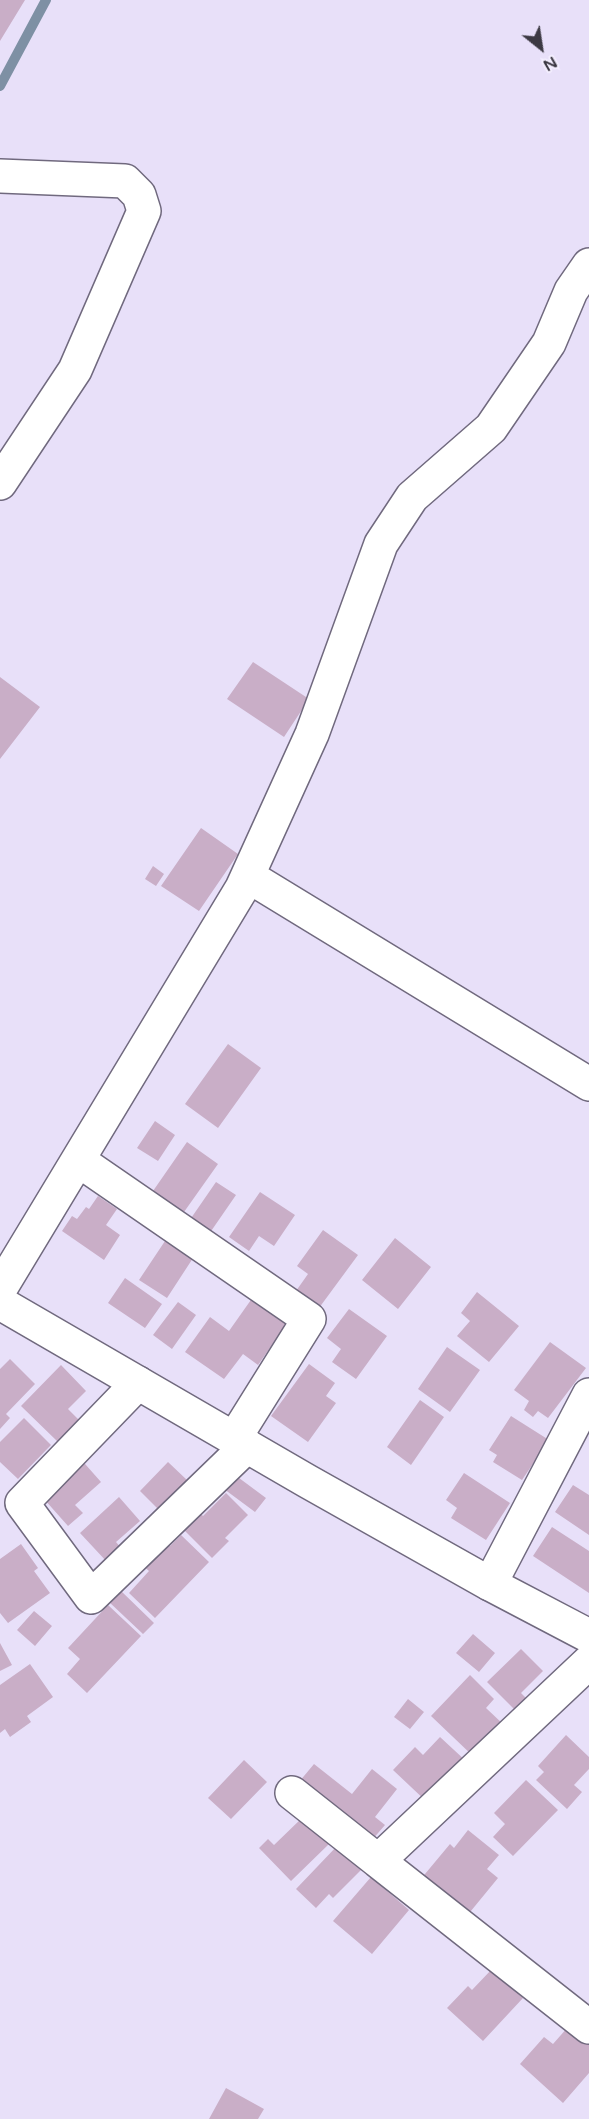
<!DOCTYPE html>
<style>
body{margin:0}
#map{position:relative;width:589px;height:2119px;overflow:hidden;background:#e8e0f9;font-family:"Varela Round",sans-serif}
canvas{display:block}
.north{position:absolute;left:511px;top:18px;width:60px;height:60px;-webkit-text-stroke:4px #f4efff;paint-order:stroke;rotate:150deg;font-size:16px;font-weight:700;line-height:24px;text-align:center;color:#3c3943}
.north::after{content:'';display:block;margin:auto;width:21px;height:27px;background:#3c3943;clip-path:polygon(50% 0,100% 100%,50% 72%,0 100%)}
</style>
<div id="map">
<canvas width="589" height="2119"></canvas>
<div class="north">N</div>
</div>
<script>
const g = document.querySelector('canvas').getContext('2d');
g.lineJoin = 'round';
const shape = rows => new Path2D(rows.map(r => 'M' + r).join(''));
function strokePath(path, color, width, dash) { g.strokeStyle = color; g.lineWidth = width; g.lineCap = dash ? 'butt' : 'round'; g.setLineDash(dash || []); g.stroke(path); }
function fill(path, color) { g.fillStyle = color; g.fill(path, 'evenodd'); }
const stream = shape([
 [0,86,46,0]
]);
const building = shape([
 [0,0,25,0,0,41],
 [253,662,309,699,284,737,227,699],
 [0,677,40,707,0,759],
 [201,828,238,854,199,911,161,886],
 [153,866,164,874,156,886,145,879],
 [228,1044,261,1068,218,1128,185,1104],
 [155,1121,175,1135,158,1161,137,1148],
 [187,1142,218,1164,184,1212,153,1191],
 [216,1182,236,1195,207,1237,187,1224],
 [260,1192,295,1215,274,1246,259,1236,249,1251,229,1237],
 [98,1196,117,1209,106,1225,120,1235,104,1260,62,1231,72,1216,77,1219,86,1207,89,1209],
 [323,1230,358,1255,319,1308,296,1291,308,1274,297,1266],
 [167,1238,195,1255,167,1298,139,1280],
 [395,1238,431,1267,398,1309,362,1280],
 [125,1278,162,1304,145,1328,108,1303],
 [477,1292,519,1326,489,1362,457,1336,470,1321,461,1313],
 [253,1297,289,1321,258,1365,243,1354,224,1379,185,1352,210,1317,229,1331],
 [178,1302,196,1315,172,1349,153,1335],
 [349,1309,387,1336,356,1379,332,1362,341,1349,327,1338],
 [550,1342,586,1368,548,1418,538,1411,533,1417,524,1410,529,1401,514,1390],
 [447,1347,480,1370,450,1412,418,1389],
 [10,1359,35,1384,6,1414,10,1418,0,1429,0,1369],
 [309,1364,335,1383,326,1396,336,1403,308,1442,271,1416],
 [61,1365,86,1391,68,1409,79,1420,58,1442,21,1406],
 [420,1400,444,1417,411,1465,387,1447],
 [511,1416,549,1440,522,1480,493,1462,497,1455,489,1450],
 [24,1418,51,1445,18,1479,0,1462,0,1442],
 [78,1456,101,1482,75,1505,83,1513,68,1526,44,1499],
 [168,1462,187,1480,158,1509,140,1491],
 [464,1473,510,1503,486,1540,451,1518,457,1508,446,1500],
 [235,1475,266,1498,255,1512,224,1489],
 [573,1485,589,1495,589,1535,555,1512],
 [226,1493,248,1515,225,1538,229,1541,212,1558,182,1528,198,1511,203,1516],
 [119,1497,140,1521,116,1542,122,1549,107,1562,80,1533],
 [552,1527,589,1551,589,1593,533,1556],
 [181,1535,209,1562,155,1618,129,1593,149,1571,142,1565,165,1541,170,1546],
 [21,1544,38,1568,34,1571,50,1593,8,1623,0,1613,0,1559],
 [119,1589,154,1623,143,1634,108,1601],
 [108,1605,141,1636,87,1693,67,1674,80,1659,68,1648],
 [34,1611,52,1626,35,1646,17,1630],
 [473,1634,495,1653,479,1672,456,1653],
 [0,1643,12,1665,0,1671],
 [521,1649,543,1671,521,1693,526,1698,515,1710,487,1682],
 [30,1664,53,1697,27,1716,31,1722,10,1737,5,1729,0,1733,0,1685],
 [470,1675,494,1699,486,1708,504,1725,474,1757,431,1716],
 [408,1699,424,1712,410,1729,394,1717],
 [566,1735,589,1757,589,1769,574,1785,582,1792,567,1809,536,1780,544,1772,538,1766],
 [440,1737,467,1762,428,1803,393,1770,415,1747,423,1755],
 [244,1760,267,1782,231,1819,208,1798],
 [314,1764,352,1794,372,1769,397,1789,375,1817,385,1825,372,1840,299,1782],
 [526,1780,558,1810,513,1856,493,1837,505,1824,494,1813],
 [303,1817,329,1844,291,1881,259,1848,268,1839,274,1845],
 [468,1830,499,1855,487,1869,498,1878,466,1917,420,1880,450,1844,454,1848],
 [338,1845,363,1868,333,1898,329,1894,316,1908,296,1889],
 [371,1877,409,1910,372,1954,333,1921],
 [492,1969,523,1998,483,2041,447,2008,468,1986,472,1990],
 [568,2027,589,2045,589,2073,563,2103,520,2064,544,2037,553,2044],
 [226,2088,264,2109,258,2119,209,2119]
]);
const minor = shape([
 [0,176,125,181,139,195,144,211,75,370,0,483],
 [248,876,589,1084],
 [78,1160,309,1319,234,1439],
 [0,1289,242,888,312,734,381,544,412,497,491,428,549,343,571,291,589,265],
 [138,1383,22,1503,91,1597,247,1446],
 [490,1584,589,1395],
 [292,1793,378,1861,589,1662],
 [378,1861,589,2027]
]);
const tertiary = shape([
 [0,1303,307,1481,490,1584,589,1636]
]);
strokePath(stream, '#7e90a4', 10);
fill(building, '#c9aec7');
strokePath(minor, '#70697e', 36);
strokePath(tertiary, '#70697e', 36);
strokePath(minor, '#fff', 33);
strokePath(tertiary, '#fff', 33);
</script>
